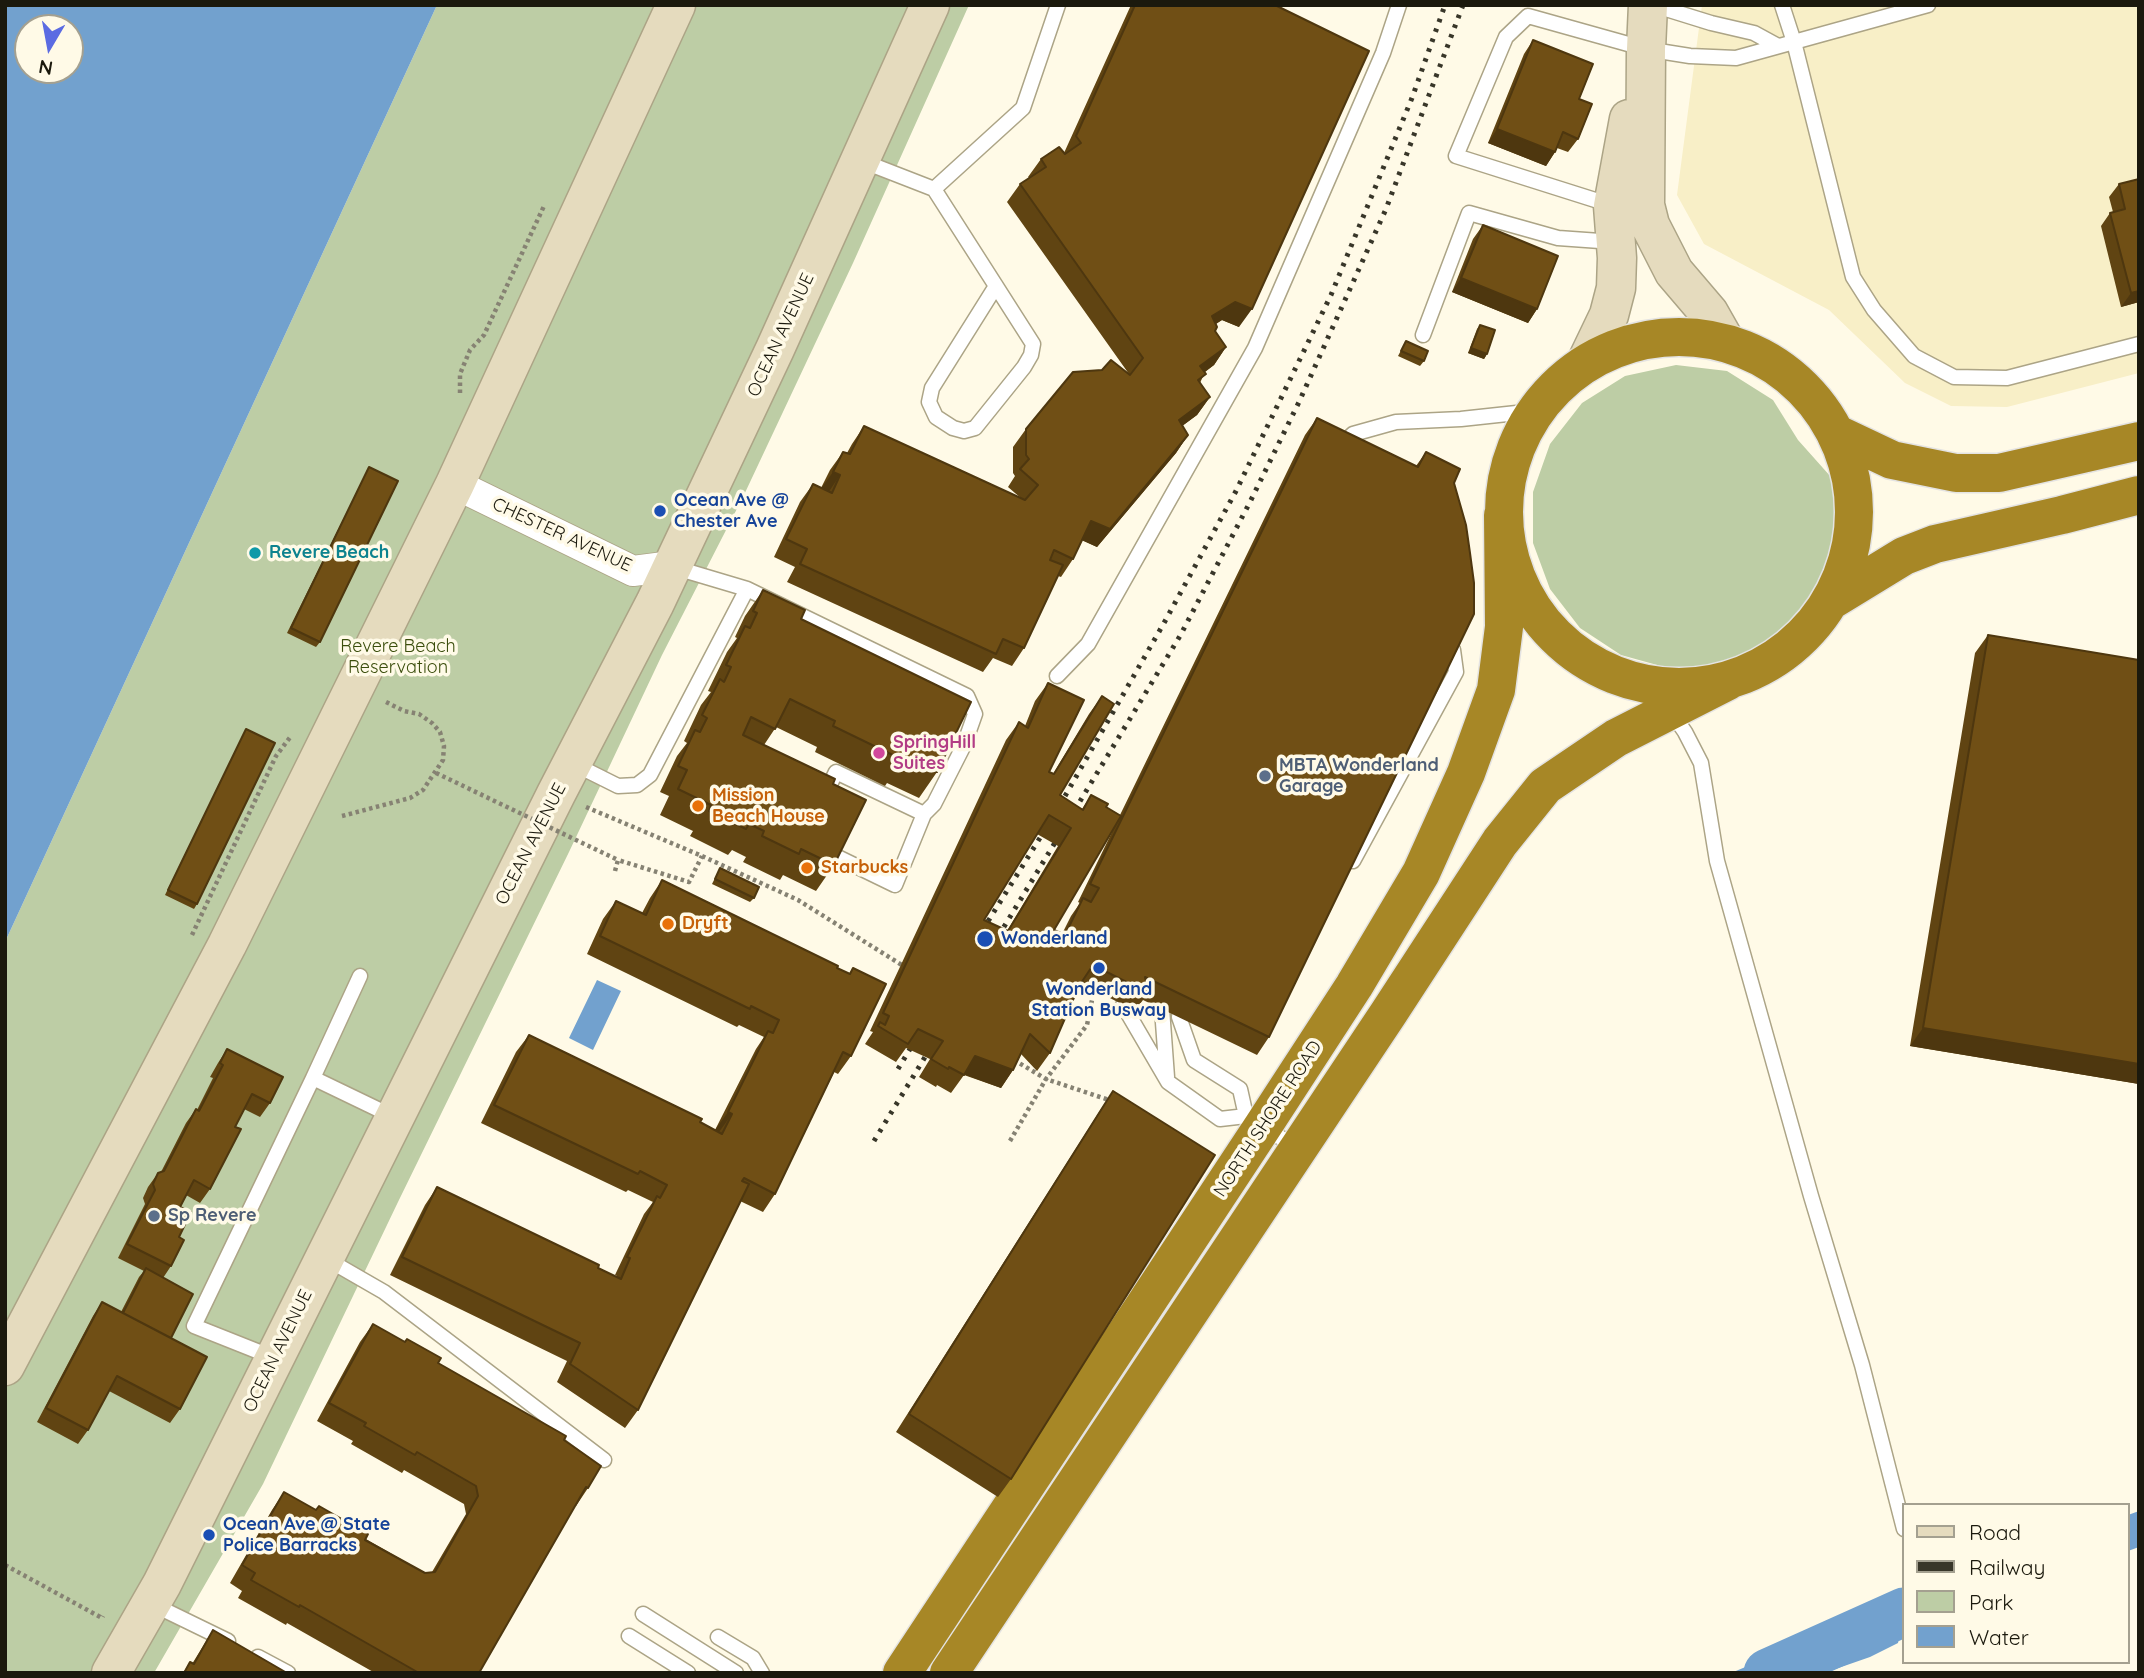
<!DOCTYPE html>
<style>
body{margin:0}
#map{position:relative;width:2144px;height:1678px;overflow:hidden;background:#fffae7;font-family:Quicksand,sans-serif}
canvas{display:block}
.frame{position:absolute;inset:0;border:7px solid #1b190d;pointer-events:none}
.legend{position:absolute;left:1902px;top:1503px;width:228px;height:161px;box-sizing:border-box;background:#fffae7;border:2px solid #a4a090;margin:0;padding:9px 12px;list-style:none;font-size:21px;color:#1b190d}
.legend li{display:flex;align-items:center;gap:14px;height:35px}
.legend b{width:35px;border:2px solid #a4a090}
.north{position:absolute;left:14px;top:14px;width:70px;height:70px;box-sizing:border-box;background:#fffae7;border:2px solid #a4a090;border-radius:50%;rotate:190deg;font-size:19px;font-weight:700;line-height:28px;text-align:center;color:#1b190d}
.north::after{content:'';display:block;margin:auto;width:24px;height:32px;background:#5b6be2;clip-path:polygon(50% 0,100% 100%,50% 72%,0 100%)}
</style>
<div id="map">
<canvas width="2144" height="1678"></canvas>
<div class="frame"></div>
<ul class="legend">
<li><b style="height:9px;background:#e5dbbe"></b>Road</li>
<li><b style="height:9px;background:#383629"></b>Railway</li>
<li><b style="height:19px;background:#bdcda5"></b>Park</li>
<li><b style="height:19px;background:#72a1ce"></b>Water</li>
</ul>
<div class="north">N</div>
</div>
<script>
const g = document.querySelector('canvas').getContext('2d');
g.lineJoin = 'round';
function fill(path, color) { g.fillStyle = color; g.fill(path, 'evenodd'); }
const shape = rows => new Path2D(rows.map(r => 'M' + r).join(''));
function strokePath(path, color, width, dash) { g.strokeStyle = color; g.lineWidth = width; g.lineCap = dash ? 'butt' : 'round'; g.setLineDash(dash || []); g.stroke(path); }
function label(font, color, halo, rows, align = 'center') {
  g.font = font + ' Quicksand,sans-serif'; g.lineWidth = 7; g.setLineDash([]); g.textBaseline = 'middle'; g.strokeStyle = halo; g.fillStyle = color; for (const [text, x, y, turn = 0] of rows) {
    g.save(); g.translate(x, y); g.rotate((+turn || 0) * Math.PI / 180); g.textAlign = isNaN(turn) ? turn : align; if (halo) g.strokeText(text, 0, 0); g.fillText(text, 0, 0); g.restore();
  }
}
const built = shape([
 [1702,5,2139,5,2139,373,2007,407,1951,406,1905,383,1829,310,1704,244,1677,195]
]);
const green = shape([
 [437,5,969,5,853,263,743,497,662,655,569,852,398,1202,263,1484,154,1673,5,1673,5,942],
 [1676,365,1727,371,1773,400,1798,440,1831,477,1838,502,1835,544,1825,573,1800,615,1763,647,1717,665,1668,668,1621,655,1580,628,1550,589,1533,543,1533,492,1550,444,1582,403,1625,376]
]);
const water = shape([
 [5,5,437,5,5,942],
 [28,28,70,28,70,70,28,70],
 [597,980,621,991,593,1050,569,1038],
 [2139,1511,2139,1547,2128,1551,2128,1515],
 [1890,1612,1898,1617,1901,1625,1898,1643,1870,1657,1824,1673,1731,1673,1832,1631]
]);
const river = shape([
 [1768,1673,1904,1612]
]);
const path = shape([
 [460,393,460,374,470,350,484,335,544,206],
 [586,807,702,856,798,900,905,967],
 [342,816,410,798,423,790,443,760,444,746,440,732,432,723,419,714,404,711,386,702],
 [615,871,618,860,689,882,702,856],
 [192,935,276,756,291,736],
 [1014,1060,1046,1079,1106,1099,1112,1103],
 [1010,1141,1046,1079,1087,1025,1095,985],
 [5,1565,102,1618,103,1616]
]);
const lane = shape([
 [1653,5,1711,23,1754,33,1776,45],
 [1782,5,1794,42,1853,277,1874,310,1914,356,1954,377,2007,378,2139,344],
 [862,161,934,189,996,286,1033,344,1031,355,1024,367,975,428,964,431,953,428,936,417,929,402,932,388,996,286],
 [934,189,1023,108,1058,5],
 [1611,205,1456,156,1506,37,1528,16,1646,49,1690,56,1736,58,1928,5],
 [1423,335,1469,213,1558,238,1614,242],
 [1338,448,1353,434,1396,422,1461,419,1535,411],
 [673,567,747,589,967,696,975,714,964,745,934,804,924,814,895,885,823,850],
 [1057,676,1088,644,1255,348,1383,53,1399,5],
 [1671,712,1685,732,1701,763,1717,861,1811,1196,1862,1365,1904,1529],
 [574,764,618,786,637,785,650,775,747,589],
 [825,795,836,772,924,814],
 [1353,861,1456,672,1453,650],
 [360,976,313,1078,394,1117],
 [1184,1000,1179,1017,1194,1060,1240,1089,1246,1116],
 [1123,1005,1168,1082,1220,1119,1246,1116,1297,1148],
 [1162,1009,1167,1077],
 [325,1258,384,1292,604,1460],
 [272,1357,194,1326,313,1078],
 [152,1604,228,1641],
 [643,1614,736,1673],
 [629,1636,688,1673],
 [718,1637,753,1658,762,1673],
 [258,1657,288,1673]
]);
const street = shape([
 [455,484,633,571,672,566]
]);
const secondary = shape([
 [1648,5,1646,49,1645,205,1650,225,1674,272,1709,313,1726,343],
 [1586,363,1609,315,1616,288,1617,258,1613,206,1629,119],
 [5,1366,227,945,455,484,676,5],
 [111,1673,162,1584,556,794,655,603,775,349,930,5]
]);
const highway = shape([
 '1504 512a175 175 0 1 1 350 0a175 175 0 1 1-350 0Z',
 [1837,434,1892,460,1956,473,1999,473,2139,441],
 [1832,600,1904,556,1935,544,2062,515,2139,495],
 [902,1673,1263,1126,1354,986,1421,873,1466,773,1496,690,1504,627,1503,515],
 [949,1673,1388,1014,1500,842,1545,786,1616,738,1728,681]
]);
const rail = shape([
 [977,939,1053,817,1164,623,1236,491,1331,295,1412,98,1445,5],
 [993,945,1180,636,1250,502,1299,402,1386,209,1463,5],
 [898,1069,910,1049],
 [874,1141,925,1057]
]);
const pathBridge = shape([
 [436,773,618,860]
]);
const wall = shape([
 [1131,5,1277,5,1239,327,1222,320,1216,324,1215,331,1226,347,1214,365,1205,372,1200,383,1210,397,1197,415,1182,426,1188,435,1176,453,1097,547,1082,540,1073,559,1061,577,1058,576,1024,648,1012,666,993,658,983,672,787,582,795,567,774,557,800,502,813,484,821,488,830,470,843,452,847,453,852,444,864,426,1022,499,1008,487,1015,476,1013,473,1013,447,1026,429,1129,374,1007,202,1020,184,1029,178,1028,177,1041,159,1064,153],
 [1533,40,1579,99,1578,139,1568,152,1557,148,1555,152,1546,166,1488,143,1524,54],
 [2139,179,2139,302,2121,307,2101,226,2110,213,2113,212,2109,197,2119,184],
 [1483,225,1537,309,1528,323,1452,292,1473,239],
 [1480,325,1487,354,1484,359,1468,353,1477,329],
 [1406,341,1424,361,1420,366,1398,356],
 [1317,418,1416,466,1426,452,1454,483,1269,1037,1257,1055,1143,1000,1135,1011,1081,983,1050,1053,1037,1071,1021,1054,1013,1070,1001,1088,964,1075,951,1093,937,1085,936,1087,919,1077,930,1059,906,1048,896,1062,865,1044,873,1032,870,1031,1006,740,1019,722,1025,726,1035,701,1048,683,1049,772,1053,774,1089,714,1102,696,1060,795,1082,809,1091,795,1106,807,1120,815,1305,435],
 [1114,828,1078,902,1080,903,1071,916,1062,934,1054,930],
 [1037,834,1058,846,1007,931,984,920],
 [369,467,320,642,316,647,287,633],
 [763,590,801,619,937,772,919,798,887,783,885,786,815,752,817,747,776,727,764,745,833,784,834,865,816,891,783,875,780,880,743,862,746,857,732,850,728,855,690,836,693,831,660,815,669,796,660,792,677,756,687,743,684,741,701,705,711,692,708,691,727,652,737,638,735,637,745,616],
 [1988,635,2139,1084,1910,1046,1975,653],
 [246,729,197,904,194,909,165,895],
 [720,868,754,898,750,902,712,884],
 [662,880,849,974,853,968,851,1056,838,1074,834,1072,775,1194,763,1212,740,1201,638,1410,625,1428,557,1382,567,1361,390,1275,425,1205,437,1187,617,1277,617,1276,615,1275,644,1214,653,1202,628,1190,626,1192,481,1123,516,1052,529,1035,715,1130,756,1049,764,1037,739,1025,737,1027,587,954,603,919,616,901,642,913,650,898],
 [227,1049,270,1103,260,1117,244,1109,235,1127,210,1189,200,1203,186,1195,180,1207,179,1237,171,1266,163,1278,180,1409,170,1423,109,1391,88,1430,78,1444,37,1422,93,1316,102,1302,121,1312,139,1277,144,1271,118,1258,145,1204,143,1198,148,1187,158,1173,161,1172,186,1123,196,1109,197,1110,213,1078,210,1077,218,1063],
 [1113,1091,1011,1479,998,1497,896,1432,1101,1109],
 [373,1324,564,1440,588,1488,576,1506,575,1506,479,1673,375,1673,287,1623,286,1625,238,1598,242,1591,230,1583,272,1510,284,1492,425,1573,432,1572,466,1514,464,1504,404,1470,402,1473,351,1444,353,1441,317,1421,360,1342],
 [213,1630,287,1673,183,1673,190,1662,192,1664]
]);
const shadedWall = shape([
 [1497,129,1555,152,1546,166,1488,143],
 [1461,278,1537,309,1528,323,1452,292],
 [2139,291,2139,302,2121,307,2131,293],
 [1235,302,1252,309,1239,327,1222,320,1199,334,1212,316],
 [1226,347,1214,365,1188,384,1200,366],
 [1471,348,1487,354,1484,359,1468,353],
 [1210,397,1197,415,1166,438,1179,420],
 [1188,435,1176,453,1097,547,1079,539,1091,521],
 [833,472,840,475,828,493,820,490],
 [1923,1028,2139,1064,2139,1084,1910,1046],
 [975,1056,1013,1070,1001,1088,963,1074],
 [728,1112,732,1114,719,1132,715,1130]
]);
const building = shape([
 [1135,5,1277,5,1277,6,1369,51,1252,309,1235,302,1212,316,1217,327,1215,331,1226,347,1200,366,1206,374,1198,380,1210,397,1179,420,1188,435,1110,529,1091,521,1073,559,1054,550,1050,560,1063,565,1024,648,1003,639,996,654,800,564,807,549,786,539,813,484,832,493,840,475,833,472,843,452,850,454,864,426,1025,500,1038,485,1020,469,1029,459,1026,455,1026,429,1073,372,1102,370,1111,360,1130,375,1143,358,1020,184,1046,167,1041,159,1059,147,1065,154,1081,143,1076,136,1135,5],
 [1533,40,1593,64,1579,99,1592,104,1578,139,1563,132,1555,152,1497,129,1533,40],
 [2139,179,2139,291,2131,293,2110,213,2125,209,2119,184,2139,179],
 [1483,225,1558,256,1537,309,1461,278,1483,225],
 [1480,325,1495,330,1487,354,1471,348,1480,325],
 [1406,341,1428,351,1424,361,1401,351,1406,341],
 [1317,418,1418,467,1426,452,1460,469,1454,483,1466,525,1470,553,1474,583,1474,614,1269,1037,1145,977,1148,993,1093,965,1079,986,1050,1053,1030,1034,1013,1070,975,1056,964,1075,949,1067,948,1069,931,1059,943,1041,918,1029,908,1044,878,1026,880,1022,885,1025,889,1016,883,1013,1019,722,1028,728,1048,683,1084,700,1049,772,1054,774,1102,696,1114,704,1060,795,1083,810,1091,795,1108,804,1106,807,1121,816,1054,930,1065,935,1083,898,1091,902,1099,888,1090,884,1317,418],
 [1049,815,1071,828,1008,931,984,920,1049,815],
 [369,467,398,481,320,642,291,628,369,467],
 [763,590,805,610,801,619,971,702,937,772,905,756,903,760,833,726,835,721,790,699,775,729,751,717,743,735,835,779,833,784,866,800,834,865,801,849,799,854,762,836,764,831,749,824,746,829,709,811,711,805,678,789,687,770,678,766,695,730,700,732,707,718,702,715,720,679,724,682,731,667,726,665,745,626,750,628,757,613,753,611,763,590],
 [1988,635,2139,660,2139,1064,1923,1028,1988,635],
 [246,729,275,743,197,904,168,890,246,729],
 [720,868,759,887,754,898,715,879,720,868],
 [662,880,838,966,837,968,850,974,853,968,886,984,851,1056,843,1052,775,1194,744,1178,742,1181,749,1184,638,1410,570,1364,580,1343,402,1257,437,1187,599,1265,598,1268,621,1279,630,1258,627,1257,657,1196,660,1198,667,1185,640,1171,638,1174,494,1105,529,1035,702,1119,700,1122,722,1134,732,1114,728,1112,768,1031,773,1033,779,1020,751,1006,750,1009,600,936,616,901,646,915,662,880],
 [227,1049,283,1077,270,1103,252,1094,235,1127,241,1129,210,1189,194,1180,180,1207,191,1212,179,1237,184,1240,171,1266,127,1244,155,1190,153,1184,158,1173,164,1171,196,1109,199,1111,223,1065,220,1063,227,1049],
 [1113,1091,1215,1155,1011,1479,909,1414,1113,1091],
 [146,1268,193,1294,171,1338,123,1313,146,1268],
 [102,1302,207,1357,180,1409,117,1376,88,1430,46,1408,102,1302],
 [373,1324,405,1342,407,1339,441,1358,438,1363,566,1436,564,1440,601,1466,588,1488,586,1487,479,1673,419,1673,300,1605,299,1607,251,1580,255,1573,242,1565,284,1492,316,1510,319,1506,368,1534,365,1540,425,1573,435,1572,478,1496,476,1486,417,1452,415,1455,364,1426,366,1423,329,1403,373,1324],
 [213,1630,287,1673,184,1673,190,1662,194,1664,213,1630]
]);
const markers = [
 [660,511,7,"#1a4fb4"],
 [255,553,7,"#0f9aa8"],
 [879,753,7,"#d1479c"],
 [1265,776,7,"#5c6f8a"],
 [698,806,7,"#e8710a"],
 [807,868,7,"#e8710a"],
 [668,924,7,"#e8710a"],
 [985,939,9,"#1a4fb4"],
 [1099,968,7,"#1a4fb4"],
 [154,1216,7,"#5c6f8a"],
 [209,1535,7,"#1a4fb4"]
];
const streetNames = [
 ["OCEAN AVENUE",781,335,-65],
 ["CHESTER AVENUE",562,535,25],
 ["OCEAN AVENUE",531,844,-63],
 ["NORTH SHORE ROAD",1268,1119,-57],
 ["OCEAN AVENUE",278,1351,-64]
];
const transitNames = [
 ["Ocean Ave @",674,501],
 ["Chester Ave",674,522],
 ["Wonderland",1001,939],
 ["Wonderland",1099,990,"center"],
 ["Station Busway",1099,1011,"center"],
 ["Ocean Ave @ State",223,1525],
 ["Police Barracks",223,1546]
];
const cultureNames = [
 ["Revere Beach",269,553]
];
const parkNames = [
 ["Revere Beach",398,647],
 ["Reservation",398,668]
];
const hotelNames = [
 ["SpringHill",893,743],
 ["Suites",893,764]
];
const serviceNames = [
 ["MBTA Wonderland",1279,766],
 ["Garage",1279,787],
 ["Sp Revere",168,1216]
];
const foodNames = [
 ["Mission",712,796],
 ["Beach House",712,817],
 ["Starbucks",821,868],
 ["Dryft",682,924]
];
fill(built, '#f8efc7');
fill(green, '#bdcda5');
fill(water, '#72a1ce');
strokePath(river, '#72a1ce', 49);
strokePath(lane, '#aca486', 17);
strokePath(street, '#aca486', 32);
strokePath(secondary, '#aca486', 41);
strokePath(highway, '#e4e3e2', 41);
strokePath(path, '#868273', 4.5, [3.5, 3.5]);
strokePath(lane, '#fff', 14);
strokePath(street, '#fff', 30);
strokePath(secondary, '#e5dbbe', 38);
strokePath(highway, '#a78726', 38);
strokePath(rail, '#383629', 5, [3.5, 7]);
strokePath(pathBridge, '#868273', 4.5, [3.5, 3.5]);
fill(wall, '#604412');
fill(shadedWall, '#4e370f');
fill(building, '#704f15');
strokePath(building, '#4e370f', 2);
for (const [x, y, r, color] of markers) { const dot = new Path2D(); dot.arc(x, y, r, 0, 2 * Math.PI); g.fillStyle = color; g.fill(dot); strokePath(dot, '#fffae7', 2.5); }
label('18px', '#1b190d', '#fffae7', streetNames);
label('bold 18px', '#164399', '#fffae7', transitNames, 'left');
label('bold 18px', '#0d838f', '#fffae7', cultureNames, 'left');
label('18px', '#3b4e0c', '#fffae7', parkNames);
label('bold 18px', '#b23c85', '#fffae7', hotelNames, 'left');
label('bold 18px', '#4e5e75', '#fffae7', serviceNames, 'left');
label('bold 18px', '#c56008', '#fffae7', foodNames, 'left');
</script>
